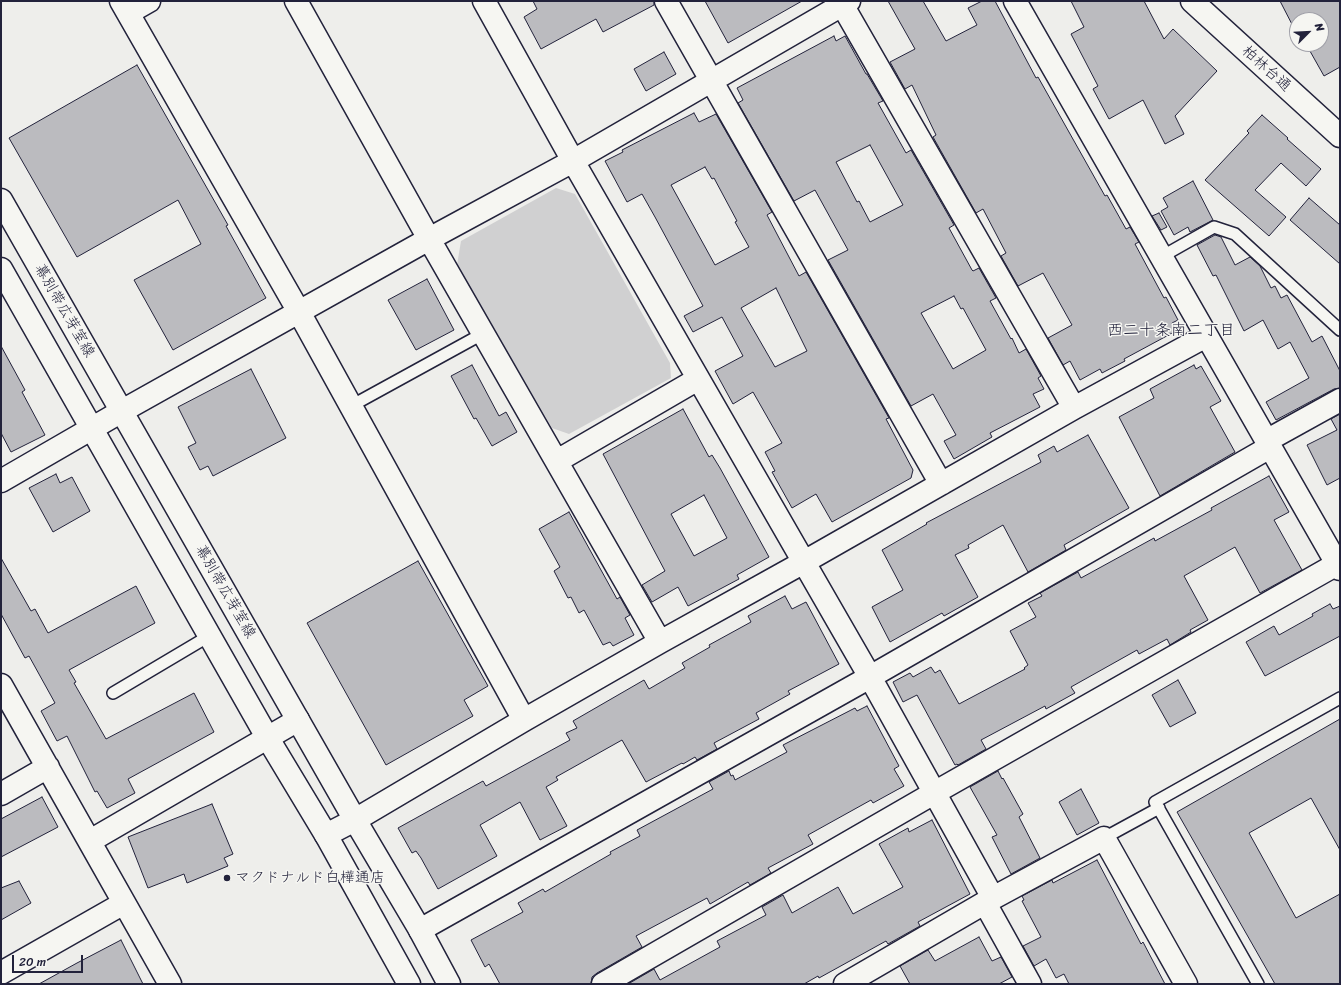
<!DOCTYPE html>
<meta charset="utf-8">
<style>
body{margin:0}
#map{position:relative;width:1341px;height:985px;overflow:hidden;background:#eeeeeb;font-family:Sriracha,sans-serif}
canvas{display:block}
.frame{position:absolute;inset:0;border:2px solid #22223b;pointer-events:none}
.north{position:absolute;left:1289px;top:12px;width:40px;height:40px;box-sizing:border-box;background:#f6f6f2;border:1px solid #a1a1a9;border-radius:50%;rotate:66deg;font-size:11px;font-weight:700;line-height:16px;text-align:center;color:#22223b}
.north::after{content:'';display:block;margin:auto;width:14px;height:18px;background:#22223b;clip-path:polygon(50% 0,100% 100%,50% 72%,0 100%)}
.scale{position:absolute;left:12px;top:955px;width:71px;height:18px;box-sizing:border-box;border:2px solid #22223b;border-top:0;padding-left:5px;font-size:12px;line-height:14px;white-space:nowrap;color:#22223b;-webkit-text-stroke:3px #f6f6f2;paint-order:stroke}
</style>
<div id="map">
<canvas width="1341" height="985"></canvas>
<div class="frame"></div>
<div class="north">N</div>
<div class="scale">20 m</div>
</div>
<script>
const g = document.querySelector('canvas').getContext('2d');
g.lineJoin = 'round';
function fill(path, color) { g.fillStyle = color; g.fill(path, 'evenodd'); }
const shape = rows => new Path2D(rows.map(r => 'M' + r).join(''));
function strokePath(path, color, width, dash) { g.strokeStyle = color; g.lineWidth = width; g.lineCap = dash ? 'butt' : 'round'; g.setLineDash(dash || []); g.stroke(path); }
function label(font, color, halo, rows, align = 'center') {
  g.font = font + ' Sriracha,"Klee One",sans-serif'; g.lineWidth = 3; g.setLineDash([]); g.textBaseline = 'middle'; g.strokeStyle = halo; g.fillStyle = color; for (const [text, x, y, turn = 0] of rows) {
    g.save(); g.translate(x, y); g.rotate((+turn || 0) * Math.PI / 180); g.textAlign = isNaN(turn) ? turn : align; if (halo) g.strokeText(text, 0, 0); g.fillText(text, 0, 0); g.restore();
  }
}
const green = shape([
 [556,188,575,194,670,363,671,378,569,434,552,428,457,265,461,241]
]);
const building = shape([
 [533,1,654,1,654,5,603,32,596,19,541,49,524,17,537,9,533,1],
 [705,1,802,1,728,43,705,1],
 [888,1,923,1,946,41,977,25,968,8,982,1,995,1,1036,78,1038,77,1105,196,1107,195,1126,229,1130,227,1139,242,1135,244,1164,298,1166,297,1178,320,1172,323,1176,331,1124,359,1125,361,1102,373,1100,369,1080,380,1070,361,1063,365,1048,338,1072,325,1043,273,1018,286,1001,256,1006,253,983,209,976,213,933,137,936,135,912,85,905,89,890,62,915,49,888,1],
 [1071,1,1144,1,1164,39,1173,29,1217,71,1175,116,1184,134,1165,144,1143,100,1109,119,1093,89,1098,86,1071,34,1084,27,1071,1],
 [1280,1,1340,1,1340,67,1324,76,1306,44,1321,44,1321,20,1297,20,1297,34,1280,1],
 [834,36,836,41,845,36,866,74,867,74,883,101,878,103,906,153,911,150,954,225,949,228,972,270,973,271,979,268,996,298,990,301,1011,339,1012,338,1019,353,1026,349,1041,376,1038,378,1044,389,1033,394,1040,407,990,433,992,437,954,459,944,441,956,435,933,394,911,406,828,260,848,250,815,190,794,201,738,103,743,100,737,88,834,36],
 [870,145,903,205,870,222,859,201,857,202,836,162,870,145],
 [954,296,961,309,963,308,986,350,953,369,921,313,954,296],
 [664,52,676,74,646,91,634,69,664,52],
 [137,65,228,225,226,226,266,298,173,350,134,280,201,244,178,200,77,257,9,138,137,65],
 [694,113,699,122,716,114,772,212,767,215,799,276,806,272,889,418,886,419,913,470,911,478,832,522,816,494,792,508,772,472,775,471,765,452,782,443,753,392,733,404,715,371,743,356,722,317,693,332,684,316,703,306,655,217,642,194,627,202,605,161,623,152,622,150,694,113],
 [705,167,712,179,714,178,737,221,735,222,749,247,715,265,671,185,705,167],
 [776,288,807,351,775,367,741,308,776,288],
 [1262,115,1288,138,1287,139,1321,169,1306,186,1281,163,1255,190,1286,217,1269,236,1205,180,1249,133,1247,131,1262,115],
 [1193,181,1213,220,1190,232,1188,227,1174,235,1161,211,1168,207,1163,198,1193,181],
 [1309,198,1340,225,1340,264,1290,220,1309,198],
 [1159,213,1167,227,1161,230,1152,216,1159,213],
 [1215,235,1221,237,1235,265,1250,257,1260,266,1271,288,1275,286,1281,298,1287,295,1312,342,1322,336,1340,371,1340,388,1334,389,1276,420,1266,402,1309,378,1290,342,1278,349,1263,320,1244,331,1216,275,1213,276,1197,245,1215,235],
 [427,279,454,330,416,350,388,300,427,279],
 [1,346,25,390,22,392,45,435,11,452,1,433,1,346],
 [472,365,499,416,506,412,517,432,492,446,476,418,474,419,451,376,472,365],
 [1194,365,1196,369,1201,366,1221,401,1210,407,1235,452,1160,496,1119,417,1154,398,1150,389,1194,365],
 [251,369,286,438,213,476,208,466,200,470,188,447,196,443,178,407,251,369],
 [683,409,709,457,712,455,720,468,769,557,737,575,739,579,688,606,678,587,652,602,642,585,665,571,603,454,683,409],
 [704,495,727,538,694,556,671,514,704,495],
 [1340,414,1340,478,1327,485,1307,445,1337,430,1331,419,1340,414],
 [1088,435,1129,508,1064,545,1066,550,1028,572,1003,525,968,545,969,548,955,555,978,597,944,616,942,613,890,642,872,607,903,590,882,550,927,524,926,523,1041,462,1038,455,1054,446,1057,452,1088,435],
 [56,474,60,483,72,477,90,511,53,532,29,488,56,474],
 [1269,476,1289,512,1274,520,1302,570,1260,593,1235,547,1184,576,1208,620,1190,630,1191,632,1170,645,1167,639,1139,654,1137,650,1071,687,1075,693,1046,709,1045,706,981,740,986,749,958,765,957,764,955,765,917,695,903,702,893,682,910,673,913,677,931,667,935,673,940,670,959,704,1025,669,1024,668,1028,665,1010,631,1036,617,1028,603,1042,596,1040,593,1078,572,1081,578,1154,538,1155,541,1212,510,1211,508,1269,476],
 [569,512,617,599,620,597,630,615,625,618,634,635,613,646,610,642,603,645,584,610,579,613,571,597,568,598,554,571,560,567,539,529,569,512],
 [1,558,31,611,35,609,48,633,136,586,155,623,69,670,76,682,74,683,106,739,194,693,214,732,128,779,135,793,107,808,97,791,95,792,67,736,57,741,41,711,55,703,29,656,25,658,1,614,1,558],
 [418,561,488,686,464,700,473,716,386,765,307,623,418,561],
 [785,596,792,609,806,602,839,664,788,691,790,694,756,713,759,719,714,743,717,749,697,760,695,757,683,764,682,763,646,782,622,740,556,777,558,780,546,787,567,826,540,840,520,802,480,825,497,856,438,889,421,858,416,851,412,853,398,828,483,781,486,786,570,740,566,733,577,728,573,721,644,680,649,689,685,668,682,663,710,647,709,645,751,622,748,616,785,596],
 [1330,604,1333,609,1340,606,1340,636,1265,676,1246,642,1274,626,1279,635,1313,616,1312,614,1330,604],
 [1178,680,1196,713,1170,727,1152,695,1178,680],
 [867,706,899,766,894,769,904,786,873,803,871,800,808,835,813,844,768,868,771,873,750,885,748,882,710,904,707,898,636,936,642,947,597,973,592,977,591,984,500,984,489,964,485,967,471,940,523,912,518,903,543,889,545,892,611,854,610,852,640,836,637,830,713,789,709,782,729,771,731,776,733,775,735,780,787,752,783,745,855,708,857,711,867,706],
 [1340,719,1340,850,1311,798,1249,833,1296,918,1340,894,1340,984,1275,984,1177,812,1340,719],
 [998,771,1002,779,1003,778,1023,814,1019,817,1040,858,1011,874,992,837,997,835,970,787,998,771],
 [1081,789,1099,823,1077,835,1059,802,1081,789],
 [42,797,58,827,1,857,1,819,42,797],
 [212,804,233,854,224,858,228,866,187,883,184,874,148,888,128,837,212,804],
 [932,820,970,894,918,922,920,926,888,944,886,941,819,978,818,976,804,984,628,984,654,969,660,980,720,947,717,941,766,915,762,907,783,895,792,913,838,887,853,914,903,887,879,844,908,828,909,832,932,820],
 [1097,860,1141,944,1143,942,1165,984,1069,984,1064,974,1056,978,1046,959,1034,966,1023,946,1041,937,1022,901,1024,900,1022,896,1052,880,1053,883,1097,860],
 [19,881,31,903,1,920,1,888,19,881],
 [979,937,992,961,1001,957,1012,977,999,984,910,984,900,966,928,950,935,961,979,937],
 [121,940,143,984,39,984,77,963,121,940]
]);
const service = shape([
 [1161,257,1214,227,1235,234,1340,330],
 [351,406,484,333],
 [113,693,209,636],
 [1104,838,1159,808],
 [1258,984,1155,802,1340,698]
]);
const minor = shape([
 [121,1,299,312,524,720],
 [296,1,429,239,660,642],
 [484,1,573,161,870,677,993,898],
 [666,1,941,484],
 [840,1,1074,408],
 [1015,1,1340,569],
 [1192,1,1340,136],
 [128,13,149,1],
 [1266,441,1340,400],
 [557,461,698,379],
 [1,481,122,411,429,239,573,161,849,1],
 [1,685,170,984],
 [1,794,48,767],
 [326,835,355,820,524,720,660,642,804,562,1074,408,1206,336],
 [90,841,298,720],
 [985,903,1030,984],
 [420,930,870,677,1270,447],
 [1,973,124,903],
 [603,984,934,793,1337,564],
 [845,984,993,898,1104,838,1186,984]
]);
const primary = shape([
 [1,200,355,820,420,930,449,984],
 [1,269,267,737,326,835,409,984]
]);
const markers = [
 [227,878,4,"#22223b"]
];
const streetNames = [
 ["柏林台通",1266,69,42],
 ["幕別帯広芽室線",64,311,60],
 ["幕別帯広芽室線",225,592,60]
];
const poiNames = [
 ["マクドナルド白樺通店",235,878]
];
const neighbourhoodNames = [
 ["西二十条南二丁目",1171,331]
];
fill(green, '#d0d0d1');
fill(building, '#bbbbbf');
strokePath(building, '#22223b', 1);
strokePath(service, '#22223b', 14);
strokePath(minor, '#22223b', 25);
strokePath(primary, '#22223b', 25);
strokePath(service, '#f6f6f2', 11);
strokePath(minor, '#f6f6f2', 22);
strokePath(primary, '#f6f6f2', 22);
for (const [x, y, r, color] of markers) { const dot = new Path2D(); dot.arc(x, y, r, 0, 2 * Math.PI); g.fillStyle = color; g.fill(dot); strokePath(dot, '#f6f6f2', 1.5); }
label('15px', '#22223b', '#f6f6f2', streetNames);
label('15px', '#22223b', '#f6f6f2', poiNames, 'left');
label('16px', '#22223b', '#f6f6f2', neighbourhoodNames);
</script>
